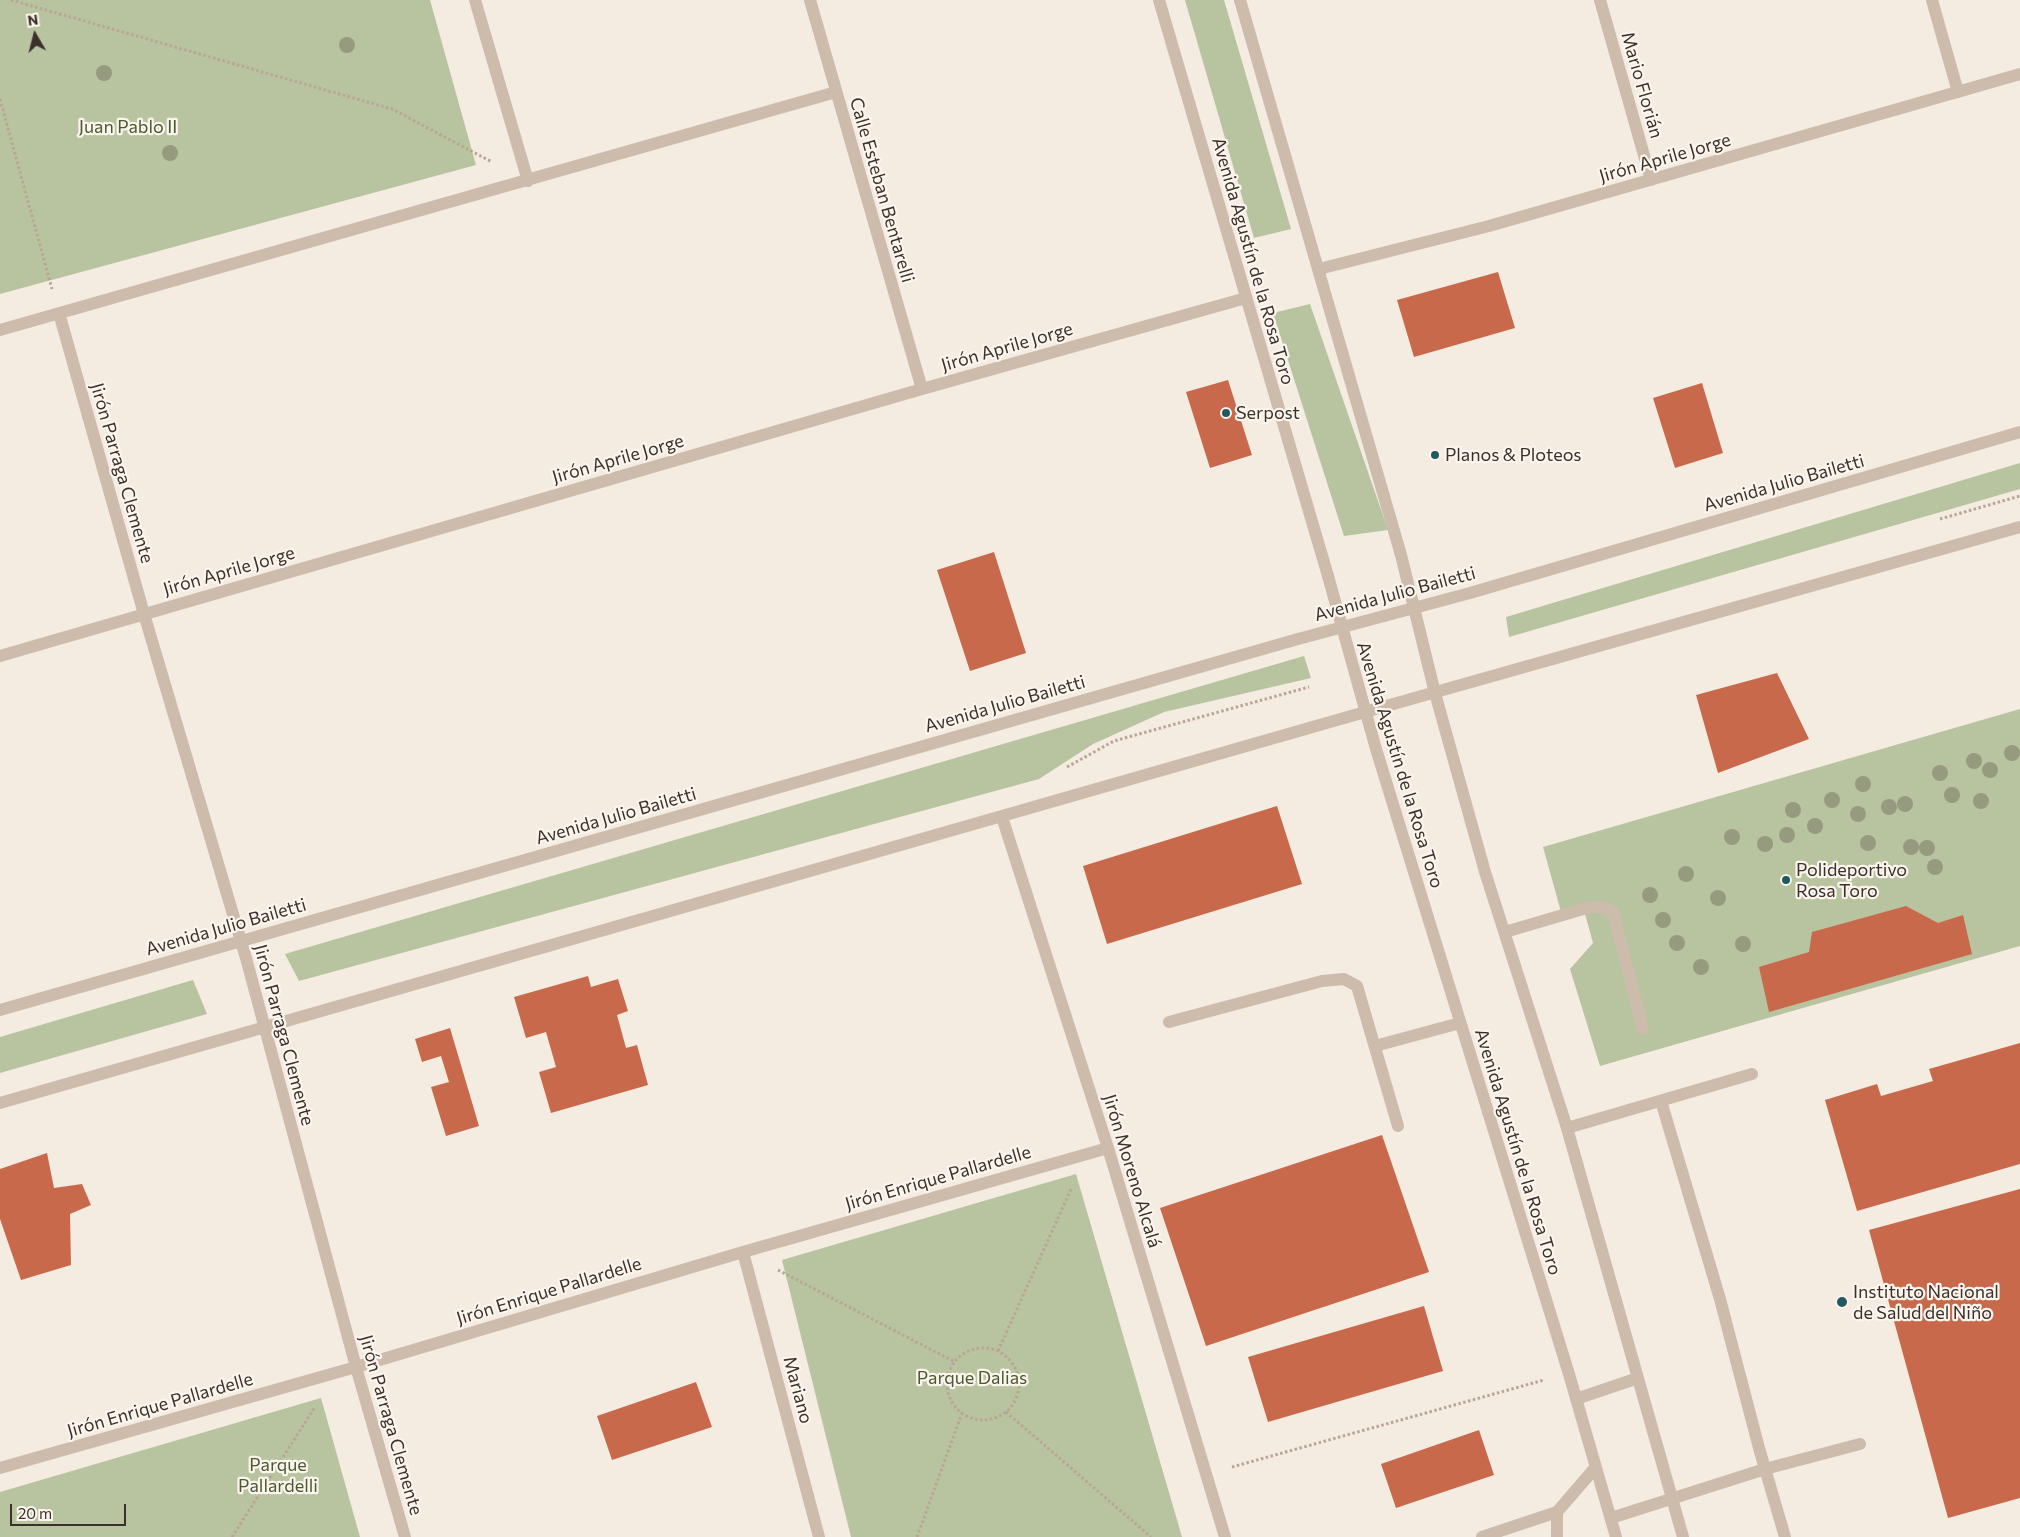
<!DOCTYPE html>
<meta charset="utf-8">
<style>
body{margin:0}
#map{position:relative;width:2020px;height:1537px;overflow:hidden;background:#f4ebe1;font-family:Commissioner,sans-serif}
canvas{display:block}
.north{position:absolute;left:10px;top:10px;width:50px;height:50px;-webkit-text-stroke:4px #fbf5ee;paint-order:stroke;rotate:352deg;font-size:14px;font-weight:700;line-height:20px;text-align:center;color:#3b302b}
.north::after{content:'';display:block;margin:auto;width:18px;height:22px;background:#3b302b;clip-path:polygon(50% 0,100% 100%,50% 72%,0 100%)}
.scale{position:absolute;left:10px;top:1504px;width:116px;height:22px;box-sizing:border-box;border:2px solid #3b302b;border-top:0;padding-left:6px;font-size:15px;line-height:18px;white-space:nowrap;color:#3b302b;-webkit-text-stroke:4px #fbf5ee;paint-order:stroke}
</style>
<div id="map">
<canvas width="2020" height="1537"></canvas>
<div class="north">N</div>
<div class="scale">20 m</div>
</div>
<script>
const g = document.querySelector('canvas').getContext('2d');
g.lineJoin = 'round';
function fill(path, color) { g.fillStyle = color; g.fill(path, 'evenodd'); }
const shape = rows => new Path2D(rows.map(r => 'M' + r).join(''));
function strokePath(path, color, width, dash) { g.strokeStyle = color; g.lineWidth = width; g.lineCap = dash ? 'butt' : 'round'; g.setLineDash(dash || []); g.stroke(path); }
function label(font, color, halo, rows, align = 'center') {
  g.font = font + ' Commissioner,sans-serif'; g.lineWidth = 4.5; g.setLineDash([]); g.textBaseline = 'middle'; g.strokeStyle = halo; g.fillStyle = color; for (const [text, x, y, turn = 0] of rows) {
    g.save(); g.translate(x, y); g.rotate((+turn || 0) * Math.PI / 180); g.textAlign = isNaN(turn) ? turn : align; if (halo) g.strokeText(text, 0, 0); g.fillText(text, 0, 0); g.restore();
  }
}
const green = shape([
 [0,0,430,0,476,165,0,294],
 [1185,0,1224,0,1291,229,1254,238],
 [1310,304,1388,530,1344,536,1273,313],
 [2020,463,2020,489,1509,637,1506,617],
 [1304,656,1311,678,1164,712,1093,744,1039,779,299,981,285,954],
 [2020,709,2020,946,1600,1066,1570,969,1593,943,1585,914,1563,919,1543,847],
 [193,980,207,1014,0,1073,0,1037],
 [1076,1174,1182,1537,851,1537,782,1260],
 [321,1398,360,1537,0,1537,0,1492]
]);
const building = shape([
 [1498,272,1515,328,1414,357,1397,300],
 [1228,380,1252,455,1210,468,1186,392],
 [1702,383,1723,453,1675,468,1653,398],
 [994,552,1026,653,970,671,937,570],
 [1777,673,1809,739,1718,773,1696,695],
 [1277,806,1302,884,1107,944,1083,866],
 [1906,906,1938,923,1963,915,1972,954,1769,1012,1759,967,1809,952,1812,932],
 [588,976,591,987,618,979,628,1011,617,1015,626,1048,637,1045,648,1085,551,1113,539,1072,556,1067,546,1032,526,1038,514,997],
 [450,1028,479,1126,446,1136,431,1087,449,1082,441,1056,422,1062,415,1039],
 [2020,1043,2020,1164,1857,1211,1825,1100,1877,1084,1881,1096,1933,1081,1929,1069],
 [1382,1135,1429,1272,1206,1346,1160,1208],
 [47,1153,54,1188,82,1184,91,1205,70,1214,71,1265,21,1280,0,1219,0,1169],
 [2020,1189,2020,1498,1948,1518,1869,1230],
 [1424,1306,1443,1371,1268,1422,1248,1357],
 [696,1382,712,1427,612,1460,597,1416],
 [1479,1430,1494,1475,1396,1508,1381,1464]
]);
const path = shape([
 [11,0,392,109,492,162],
 [0,99,52,289],
 [1940,519,2020,496],
 [1067,767,1114,741,1309,687],
 [778,1270,955,1362],
 '947 1384a36 36 0 1 1 72 0a36 36 0 1 1-72 0Z',
 [998,1351,1072,1187],
 [1006,1412,1151,1537],
 [1232,1467,1544,1380],
 [232,1537,315,1407],
 [917,1537,962,1413]
]);
const minor = shape([
 [475,0,528,181],
 [810,0,922,389],
 [1159,0,1328,576,1376,749,1569,1374,1616,1537],
 [1240,0,1401,555,1435,693,1485,872,1567,1128,1683,1537],
 [1600,0,1651,180],
 [1932,0,1958,92],
 [1319,269,1489,226,2020,74],
 [59,313,144,614,246,958,356,1367,405,1537],
 [0,330,836,92],
 [0,656,922,389,1246,298],
 [1002,817,1108,1148,1225,1537],
 [1505,932,1590,907,1602,907,1613,912,1643,1029],
 [0,1010,1298,639,1470,593,2020,432],
 [1169,1022,1322,981,1344,979,1357,986,1398,1126],
 [1375,1046,1460,1023],
 [1661,1101,1720,1299,1759,1448,1785,1537],
 [0,1103,1365,712,2020,527],
 [1567,1128,1752,1074],
 [743,1252,819,1537],
 [1576,1399,1638,1378],
 [0,1468,356,1367,743,1252,1108,1148],
 [1611,1518,1765,1469,1860,1444],
 [1482,1537,1557,1512,1595,1468],
 [1557,1537,1557,1512]
]);
const trees = [
 [347,45],
 [104,73],
 [170,153],
 [2012,753],
 [1974,761],
 [1990,770],
 [1940,773],
 [1863,784],
 [1952,795],
 [1832,800],
 [1981,801],
 [1905,804],
 [1889,807],
 [1793,810],
 [1858,814],
 [1815,826],
 [1787,835],
 [1732,837],
 [1868,843],
 [1765,844],
 [1911,847],
 [1927,848],
 [1935,867],
 [1686,874],
 [1650,895],
 [1718,898],
 [1663,920],
 [1677,943],
 [1743,944],
 [1701,967]
];
const markers = [
 [1226,413,5,"#1f5a5e"],
 [1435,455,5,"#1f5a5e"],
 [1786,880,5,"#1f5a5e"],
 [1842,1302,6,"#1f5a5e"]
];
const streetNames = [
 ["Mario Florián",1642,85,74],
 ["Jirón Aprile Jorge",1665,158,-16],
 ["Calle Esteban Bentarelli",882,190,74],
 ["Avenida Agustín de la Rosa Toro",1253,261,74],
 ["Jirón Aprile Jorge",1007,347,-16],
 ["Jirón Aprile Jorge",618,459,-16],
 ["Jirón Parraga Clemente",122,473,74],
 ["Avenida Julio Bailetti",1784,483,-16],
 ["Jirón Aprile Jorge",229,571,-16],
 ["Avenida Julio Bailetti",1395,594,-15],
 ["Avenida Julio Bailetti",1005,704,-16],
 ["Avenida Agustín de la Rosa Toro",1400,765,73],
 ["Avenida Julio Bailetti",616,816,-16],
 ["Avenida Julio Bailetti",226,927,-16],
 ["Jirón Parraga Clemente",284,1035,75],
 ["Avenida Agustín de la Rosa Toro",1518,1152,73],
 ["Jirón Moreno Alcalá",1132,1171,73],
 ["Jirón Enrique Pallardelle",938,1178,-16],
 ["Jirón Enrique Pallardelle",549,1291,-17],
 ["Mariano",798,1390,75],
 ["Jirón Enrique Pallardelle",160,1405,-16],
 ["Jirón Parraga Clemente",391,1425,74]
];
const parkNames = [
 ["Juan Pablo II",128,127],
 ["Parque Dalias",972,1378],
 ["Parque",278,1465],
 ["Pallardelli",278,1486]
];
const poiNames = [
 ["Serpost",1236,413],
 ["Planos & Ploteos",1445,455],
 ["Polideportivo",1796,870],
 ["Rosa Toro",1796,891],
 ["Instituto Nacional",1853,1292],
 ["de Salud del Niño",1853,1313]
];
fill(green, '#b8c4a0');
fill(building, '#c8694b');
strokePath(path, '#b9a596', 3, [2.5, 2.5]);
strokePath(minor, '#cdbbac', 12);
g.fillStyle = '#969b7f';
for (const [x, y] of trees) { g.beginPath(); g.arc(x, y, 8, 0, 2 * Math.PI); g.fill(); }
for (const [x, y, r, color] of markers) { const dot = new Path2D(); dot.arc(x, y, r, 0, 2 * Math.PI); g.fillStyle = color; g.fill(dot); strokePath(dot, '#fbf5ee', 2); }
label('18px', '#3b302b', '#fbf5ee', streetNames);
label('18px', '#4a5a2e', '#fbf5ee', parkNames);
label('18px', '#3b302b', '#fbf5ee', poiNames, 'left');
</script>
